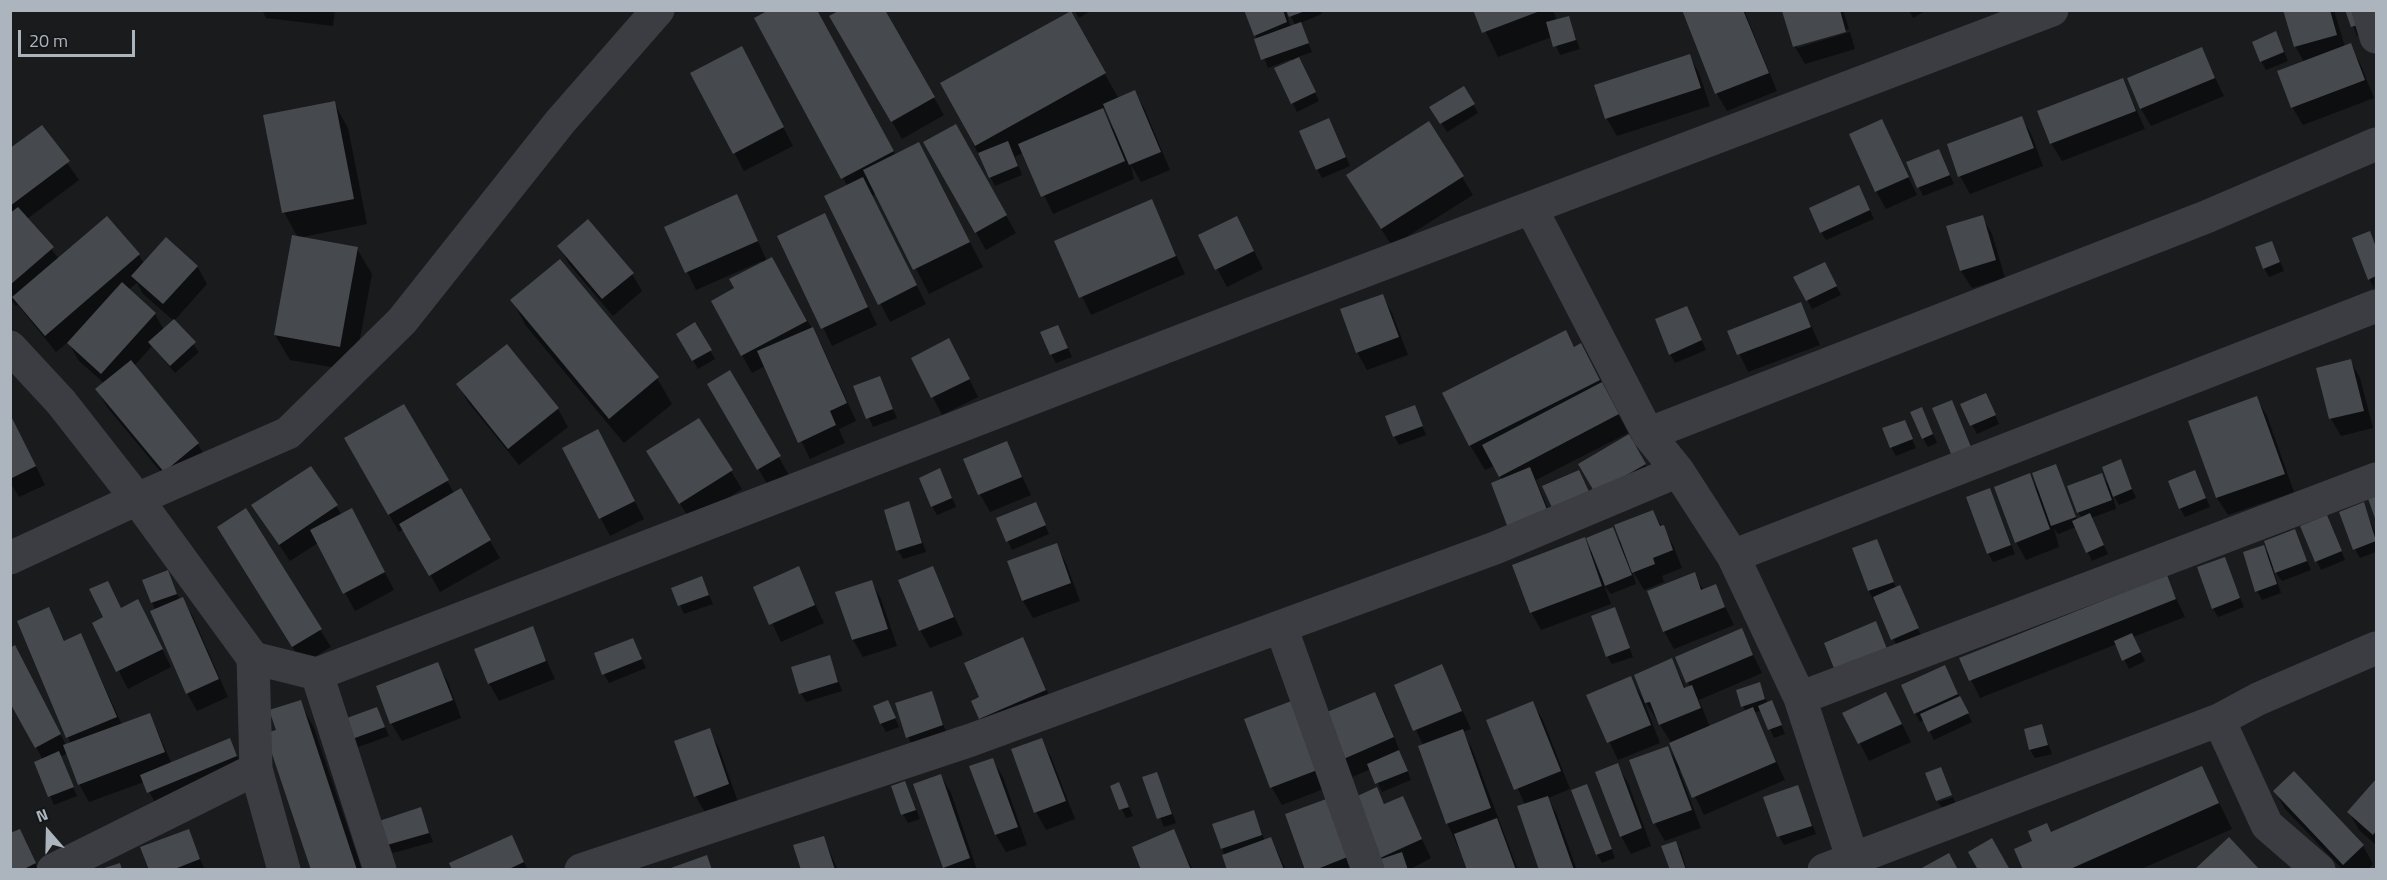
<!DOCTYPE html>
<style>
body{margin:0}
#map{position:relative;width:2387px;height:880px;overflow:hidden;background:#1a1b1d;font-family:"Titillium Web",sans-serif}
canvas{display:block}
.frame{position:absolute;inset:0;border:12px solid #acb4bd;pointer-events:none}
.north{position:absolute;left:18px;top:802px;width:60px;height:60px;-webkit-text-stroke:4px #151618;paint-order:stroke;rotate:340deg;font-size:16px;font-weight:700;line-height:24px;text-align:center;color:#acb4bd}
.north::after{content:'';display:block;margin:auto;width:21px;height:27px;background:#acb4bd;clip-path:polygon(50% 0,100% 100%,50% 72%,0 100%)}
.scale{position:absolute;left:18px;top:30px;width:117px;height:27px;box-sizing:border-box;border:3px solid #acb4bd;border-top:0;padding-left:8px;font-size:18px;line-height:21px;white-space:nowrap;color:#acb4bd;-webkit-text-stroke:4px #151618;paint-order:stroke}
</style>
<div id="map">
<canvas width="2387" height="880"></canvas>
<div class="frame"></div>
<div class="north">N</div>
<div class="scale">20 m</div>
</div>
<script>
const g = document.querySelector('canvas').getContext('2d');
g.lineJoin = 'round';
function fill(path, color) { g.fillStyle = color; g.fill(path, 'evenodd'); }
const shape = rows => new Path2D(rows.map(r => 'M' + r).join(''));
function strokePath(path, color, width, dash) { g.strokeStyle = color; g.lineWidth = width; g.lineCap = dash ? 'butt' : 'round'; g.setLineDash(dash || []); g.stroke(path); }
const shadow = shape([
 [262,10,335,10,333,26,266,18],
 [816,10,896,155,918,144,983,267,929,294,877,193,872,196,926,304,890,322,826,197,848,187,756,19],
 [883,10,944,115,902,139,832,17],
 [1074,10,1092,10,1079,18],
 [1246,10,1285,10,1291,27,1295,25,1288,10,1320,10,1322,14,1300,23,1312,52,1298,57,1319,101,1297,112,1276,69,1292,62,1291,59,1268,68],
 [1475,10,1553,10,1557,21,1568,18,1580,49,1560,55,1552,37,1498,57],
 [1683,10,1744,10,1777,91,1727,111,1717,94],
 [1789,10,1843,10,1849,29,1797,45,1797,48,1850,32,1855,49,1805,64,1795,47,1784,12],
 [1909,10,1927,10,1913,18],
 [2285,10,2334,10,2345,47,2350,45,2360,63,2374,98,2303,125,2292,107,2304,62,2295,46],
 [2347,10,2371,31,2357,36],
 [1070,13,1119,99,1135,92,1145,110,1170,170,1141,182,1131,165,1134,179,1053,214,1024,152,1015,157,1022,175,995,186,942,84],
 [1106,107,1115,128,1113,129,1102,109],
 [2276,33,2288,61,2266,70,2261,61],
 [2201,49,2224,96,2151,126,2141,109],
 [1689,55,1699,73,1710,106,1617,136,1607,119,1596,86],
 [751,66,793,146,744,171,692,74],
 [2123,80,2145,129,2062,161,2051,143],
 [1464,88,1478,113,1447,132,1431,107],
 [334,103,348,128,367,224,298,238,284,212],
 [2022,118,2032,136,2043,166,1970,194,1960,176],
 [1881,121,1917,195,1886,209,1876,191],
 [1429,123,1473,195,1392,246,1358,193],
 [955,126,1016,233,986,250,925,143],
 [42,127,79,180,27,219,59,259,139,255,144,264,197,266,207,284,174,321,199,352,175,373,152,346,134,366,198,444,208,462,175,489,107,407,97,389,104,383,79,361,68,342,56,352,18,305,16,306,10,300,10,142,14,148],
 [137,283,143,294,174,321,164,330,155,314,128,290],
 [1334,129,1350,166,1322,178,1317,169],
 [1939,150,1954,184,1923,196,1908,163],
 [1859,187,1874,219,1826,240,1821,232],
 [737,196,767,261,782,276,822,346,856,421,839,429,845,443,810,459,765,366,752,373,742,355,736,289,764,263,762,261,696,290,666,227],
 [1151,201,1185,274,1091,315,1056,242],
 [824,215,877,325,832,346,779,236],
 [1982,217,1992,234,2005,278,1972,288,1961,271,1948,227],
 [2370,233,2376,246,2374,288,2369,279],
 [1246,235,1263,269,1227,287,1200,236],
 [2272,242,2284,271,2269,277,2264,268],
 [559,246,632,274,642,291,613,316,569,264],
 [357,249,372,274,354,371,290,360,275,335],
 [560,261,657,378,672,404,624,443,526,326,512,300],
 [1829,272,1841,295,1812,309,1796,278],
 [1382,295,1392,313,1408,355,1367,370,1357,352],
 [1801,304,1820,345,1748,372,1729,331],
 [1687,308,1706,350,1675,363,1670,354],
 [694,324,715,359,698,369,678,334],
 [1058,326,1072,357,1056,363,1051,354],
 [1566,332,1575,348,1595,370,1628,433,1536,480,1557,530,1502,480,1494,466,1485,470,1470,445],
 [507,346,558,409,568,427,519,465,468,402,458,384],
 [913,358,959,358,978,397,942,415],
 [2350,360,2360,378,2373,428,2341,436,2331,419,2318,369],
 [729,372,789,475,769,487,709,384],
 [879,378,897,418,873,427,855,387],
 [2256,398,2267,416,2294,492,2228,515,2217,498,2190,421],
 [1990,403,1999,424,1977,434,1972,425],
 [404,406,454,493,460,490,500,558,440,592,404,529,399,532,346,439],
 [1414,407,1426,435,1399,445,1394,436],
 [1922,409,1937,443,1928,447,1923,438],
 [10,414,45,485,19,497,10,482],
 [699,420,742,489,691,521,658,469],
 [1904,421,1916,448,1896,456,1891,447],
 [1629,436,1655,482,1607,510],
 [1006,443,1031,495,990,512,980,494],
 [564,448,607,449,644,519,610,536],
 [2120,461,2136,498,2119,505,2112,492,2116,509,2091,518,2108,554,2092,561,2076,527,2058,534,2054,528,2059,547,2026,560,2016,542,2029,475,2038,490,2055,466,2077,520,2082,518,2078,512,2101,475,2112,489],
 [2195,472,2210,507,2185,517,2180,508],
 [944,479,956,507,937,515,932,506],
 [1994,499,2015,554,1993,562,1988,553],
 [909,503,926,552,903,559,898,550],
 [2363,504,2376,534,2376,552,2360,558,2355,549],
 [253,506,336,506,342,515,361,527,394,590,355,611,318,543,290,561],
 [1040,512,1049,534,1012,550,998,519],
 [1653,512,1673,545,1682,568,1662,576,1664,582,1644,590,1631,568,1636,584,1611,594,1604,585,1611,604,1541,630,1531,612,1584,539,1591,552,1612,529,1620,542],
 [2331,525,2345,560,2321,570,2301,527],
 [2294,531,2311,570,2282,581,2272,567,2281,593,2262,600,2257,591,2263,547,2272,558],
 [1876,541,1896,588,1904,596,1922,638,1898,648,1869,591,1854,549],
 [229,545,320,630,331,647,303,664],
 [1056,545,1066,563,1080,601,1033,618,1023,601],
 [2224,559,2244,607,2218,617,2213,608],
 [798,568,824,623,781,642,755,587],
 [932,568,963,635,930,648,920,630],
 [167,572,180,600,183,599,193,617,228,697,197,711,187,693,144,581],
 [1694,574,1704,591,1715,586,1734,625,1674,649,1664,631],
 [2166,577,2185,617,2133,637,2145,661,2129,669,2117,644,1980,698,1961,659],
 [702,578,713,604,684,614,673,589],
 [871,581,881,599,897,646,863,657,853,640,837,592],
 [49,609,65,642,81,635,122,725,150,715,172,764,229,740,246,774,159,810,144,782,89,802,79,784,68,753,60,757,77,796,54,805,36,763,43,760,36,747,24,665,66,745,71,744,19,622],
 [121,609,147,619,171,667,128,689,94,623],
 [1614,609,1633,657,1612,664,1607,656],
 [532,628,555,679,499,701,489,683],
 [1741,630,1762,673,1699,700,1710,727,1746,712,1743,706,1759,684,1768,704,1771,702,1776,711,1785,734,1774,738,1762,710,1754,713,1785,780,1704,815,1682,769,1679,770,1701,828,1665,841,1655,824,1631,761,1667,748,1681,767,1672,744,1645,701,1672,660,1686,689,1690,687,1677,657],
 [633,639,646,668,609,683,604,674],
 [1023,639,1055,708,990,736,980,718,981,698],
 [830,657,842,691,806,702,801,693],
 [437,664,448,682,461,718,402,741,391,723],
 [1442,666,1471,729,1463,732,1472,749,1518,870,1469,870,1447,823,1423,745,1396,686],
 [1945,667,1972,722,1934,740,1924,720,1920,722,1915,713],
 [1630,678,1643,699,1660,743,1618,760,1588,696],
 [931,693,947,734,913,746,908,737],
 [1374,694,1384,711,1411,780,1382,792,1371,769,1350,778,1340,760],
 [300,702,314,728,362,870,312,870,278,731],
 [888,702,899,727,886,732,881,723],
 [1293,702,1329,787,1282,805,1272,788,1246,720],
 [1532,703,1543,720,1570,789,1548,798,1557,815,1577,870,1540,870,1525,805,1488,720],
 [377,709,389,736,350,750,345,741],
 [1896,712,1911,742,1869,761,1845,714],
 [2042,726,2052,754,2035,758,2030,750],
 [709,730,719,748,738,802,706,814,696,797,676,742],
 [1041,740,1051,757,1075,819,1046,830,1036,812,1012,750],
 [992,759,1003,777,1027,845,1006,852,996,835],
 [1617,765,1628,783,1651,846,1631,854,1621,836],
 [2202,768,2232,829,2139,870,2025,870,2051,833],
 [1157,774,1176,823,1164,827,1144,778],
 [2294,774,2363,846,2373,864,2367,870,2343,870,2285,809,2275,791],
 [941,776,951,793,977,870,946,870,945,867],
 [905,782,920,819,908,823,903,814],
 [2376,782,2376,845,2359,830,2349,812],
 [1119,784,1133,816,1126,818,1112,787],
 [1797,787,1816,834,1784,845,1779,836],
 [1376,789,1386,806,1402,798,1431,858,1409,870,1379,870,1383,860],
 [1591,795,1615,858,1602,863,1597,854],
 [1953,797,1956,804,1943,809,1938,802],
 [1329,800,1358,870,1307,870],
 [420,809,433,842,393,853,388,845],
 [1253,812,1265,841,1271,838,1286,870,1229,870,1222,848],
 [188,831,204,868,150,870],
 [1173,831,1193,870,1143,870],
 [511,837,528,870,453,870],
 [823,837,838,870,802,870],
 [25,839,38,870,10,870],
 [1676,843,1681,851,1687,870,1671,870]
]);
const building = shape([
 [769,10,817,10,894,151,841,179,754,18],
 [840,10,885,10,935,97,891,122,829,16],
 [1244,10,1283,10,1287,22,1254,36],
 [1286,10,1305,10,1305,11,1289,17],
 [1473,10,1540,10,1540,11,1482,33],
 [1682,10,1743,10,1769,73,1715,94],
 [1840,10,1846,32,1793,47,1782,11],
 [2283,10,2330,10,2337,35,2294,47],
 [2345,10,2363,10,2367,22,2351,27],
 [1071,11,1106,73,975,146,940,83],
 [1569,16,1576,40,1553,47,1546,22],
 [1301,22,1309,43,1261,60,1254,39],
 [2276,31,2284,52,2260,62,2252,42],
 [2351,43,2365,80,2291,108,2277,71],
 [742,46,784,127,733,154,690,73],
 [2202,47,2215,78,2140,109,2127,78],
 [1690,54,1701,88,1605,119,1594,85],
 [1299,57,1316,92,1291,104,1274,68],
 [2123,78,2136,111,2050,144,2037,111],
 [1464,86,1475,104,1440,124,1429,107],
 [1135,90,1161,152,1129,165,1103,104],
 [335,101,354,199,282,213,263,115],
 [1103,108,1125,161,1041,197,1018,144],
 [2022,116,2034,148,1958,177,1947,144],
 [1329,118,1346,157,1316,170,1299,131],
 [1882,119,1909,177,1875,192,1849,134],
 [1429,121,1464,176,1381,229,1346,175],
 [956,124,1007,215,975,233,923,142],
 [42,125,70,161,10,206,10,148],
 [1008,141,1018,166,989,178,978,153],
 [919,142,970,242,913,270,863,170],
 [1939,149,1950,175,1917,188,1906,162],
 [863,177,917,285,878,305,824,196],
 [1859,185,1870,210,1820,233,1809,208],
 [737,194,758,241,685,273,664,227],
 [1152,199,1176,256,1079,298,1054,241],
 [18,207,54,247,10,285,10,213],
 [825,213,868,307,821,329,777,236],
 [1983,215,1996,260,1960,271,1946,226],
 [107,216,140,254,45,336,12,297],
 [1237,216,1254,251,1215,270,1198,235],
 [588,219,634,273,602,299,557,246],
 [2370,231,2376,247,2376,276,2368,280,2352,238],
 [292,235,358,247,340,347,274,335],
 [166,237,198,266,163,304,131,276],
 [2272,241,2280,262,2263,269,2255,247],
 [772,257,807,321,741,356,711,301,734,288,729,279],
 [560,259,659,377,609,419,510,300],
 [1825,262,1837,286,1806,301,1793,277],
 [122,282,156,313,101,374,67,343],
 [1383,294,1399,337,1356,353,1340,309],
 [1801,302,1811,327,1737,355,1727,331],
 [1687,306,1702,340,1669,355,1655,319],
 [174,319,196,342,170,366,148,342],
 [695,322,712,350,692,361,676,334],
 [1058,325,1068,348,1050,355,1040,332],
 [813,327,847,403,830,411,836,425,798,443,757,351],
 [1566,330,1574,347,1581,343,1600,380,1469,446,1442,393],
 [949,338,970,379,931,398,911,358],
 [507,344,559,408,508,449,456,384],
 [2351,359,2364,411,2329,419,2316,368],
 [131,360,199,443,164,472,95,389],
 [730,370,781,456,757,470,707,384],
 [880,376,893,409,866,419,853,386],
 [1602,382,1619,414,1499,477,1482,445],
 [1986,393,1996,415,1970,426,1960,404],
 [2257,396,2285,474,2216,498,2188,421],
 [1952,400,1971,447,1952,456,1932,408],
 [404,404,449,480,388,515,344,438],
 [1415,405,1423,426,1393,437,1385,416],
 [1922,407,1933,434,1922,439,1910,412],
 [10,414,36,466,10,479],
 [699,418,733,470,679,504,646,451],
 [1905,420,1913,439,1890,448,1882,428],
 [598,429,635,501,599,519,562,448],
 [1629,434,1646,464,1595,493,1578,464],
 [1007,441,1022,477,978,495,963,459],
 [2121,459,2132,489,2113,497,2102,467],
 [2056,464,2076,517,2051,526,2032,473],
 [311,466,338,505,279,545,251,505],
 [1530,467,1548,512,1508,528,1491,483],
 [940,468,952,498,931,507,919,478],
 [1579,470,1591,496,1554,512,1542,486],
 [2195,470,2206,498,2179,509,2168,481],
 [2030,473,2050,529,2015,543,1994,487],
 [2102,473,2112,500,2077,513,2067,486],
 [461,488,491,540,429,576,399,524],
 [1990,488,2011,545,1987,554,1966,497],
 [2376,493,2376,521,2367,496],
 [909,501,922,543,896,551,884,510],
 [1036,502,1046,525,1006,542,996,518],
 [2364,502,2376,541,2353,550,2339,512],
 [246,508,322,629,292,647,217,527],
 [352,508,385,572,343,594,310,530],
 [1653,510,1660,526,1664,525,1673,550,1653,558,1655,564,1632,573,1614,525],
 [2090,513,2104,545,2086,553,2072,521],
 [2327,515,2342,551,2315,562,2300,526],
 [1613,527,1632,575,1605,586,1586,538],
 [2295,529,2307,561,2275,573,2264,541],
 [1585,537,1602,586,1530,613,1512,565],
 [1877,539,1894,582,1868,591,1852,548],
 [1057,543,1071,583,1022,601,1007,561],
 [2264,545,2277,584,2255,592,2243,552],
 [2225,557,2240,598,2212,609,2197,567],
 [799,566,815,605,769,625,753,587],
 [933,566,954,617,919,631,898,580],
 [168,570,177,594,151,603,142,580],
 [1695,572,1701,590,1716,584,1725,607,1663,632,1647,591],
 [2167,575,2176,599,1969,681,1959,658],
 [702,576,709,595,678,606,671,588],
 [872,580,888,629,852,640,835,592],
 [108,581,121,608,138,599,163,649,116,672,92,623,103,617,89,589],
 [1900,585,1919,628,1891,640,1873,597],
 [183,597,219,679,186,694,150,611],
 [49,607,64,641,81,633,117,717,66,738,17,621],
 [1615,607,1630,648,1606,657,1591,616],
 [1876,621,1887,649,1835,671,1824,643],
 [533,626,546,661,488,684,474,649],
 [1742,628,1753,655,1686,683,1675,657],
 [2132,633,2141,652,2122,661,2114,641],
 [1023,637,1046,690,979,719,971,701,979,697,964,663],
 [633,638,642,659,602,675,594,653],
 [15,645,61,734,35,748,10,703,10,648],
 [830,655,838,682,799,694,791,667],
 [1672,658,1684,688,1692,685,1701,708,1659,725,1650,702,1645,703,1634,675],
 [438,662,453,700,390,724,376,686],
 [1442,664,1462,711,1413,731,1394,685],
 [1945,665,1958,694,1914,714,1901,685],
 [1631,676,1651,725,1607,743,1586,695],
 [1760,682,1765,699,1741,707,1736,690],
 [932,691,943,725,906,738,895,703],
 [1375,692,1394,737,1339,761,1320,715],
 [1886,692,1902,724,1858,744,1842,713],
 [1960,696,1969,713,1928,732,1920,714],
 [301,700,357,870,311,870,265,733,276,730,269,710],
 [888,700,896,718,880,724,873,706],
 [1294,700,1320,769,1270,788,1244,719],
 [1772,700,1782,725,1768,730,1758,706],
 [1533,701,1561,771,1514,790,1486,720],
 [377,707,385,727,344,742,336,722],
 [1753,707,1776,762,1692,798,1669,743],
 [150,713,165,752,78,785,63,745],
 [2042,724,2048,745,2029,750,2024,729],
 [710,728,729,784,694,797,674,741],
 [1463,729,1491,808,1446,824,1418,746],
 [230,738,237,756,147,793,140,775],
 [1042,738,1066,801,1034,813,1011,749],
 [1668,746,1692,810,1653,824,1629,760],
 [1399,750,1408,771,1375,784,1367,764],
 [59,751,74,787,48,797,34,762],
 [993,758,1018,827,995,835,969,766],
 [1618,763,1642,828,1620,837,1595,772],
 [2202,766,2219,803,2068,870,2023,870,2014,849,2032,841,2028,831,2047,823,2051,832],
 [1941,767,1952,795,1936,801,1925,773],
 [2294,771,2364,845,2343,865,2273,791],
 [1157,772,1172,814,1157,819,1142,777],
 [941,774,970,858,943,868,913,784],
 [2376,779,2376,831,2373,835,2347,812],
 [905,781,916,810,901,815,891,786],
 [1119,782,1129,807,1119,810,1110,786],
 [1587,784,1612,849,1596,855,1571,790],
 [1798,785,1812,826,1777,837,1763,797],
 [1377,787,1384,804,1403,796,1422,839,1380,858,1353,798],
 [1548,796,1574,870,1539,870,1517,806],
 [1329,798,1350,856,1315,870,1305,870,1285,814],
 [421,807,429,833,387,845,379,821],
 [1254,810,1262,835,1221,849,1212,824],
 [1497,818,1516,870,1467,870,1454,834],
 [20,829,36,863,22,870,10,870,10,833],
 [189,829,200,859,172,870,149,870,140,847],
 [1174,829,1191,870,1141,870,1132,847],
 [512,835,524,862,507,870,452,870,449,863],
 [824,836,835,870,801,870,793,845],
 [1271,837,1284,870,1227,870,1222,855],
 [2229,837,2260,870,2194,870],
 [1992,838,2010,870,1978,870,1968,852],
 [1676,841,1686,870,1670,870,1661,846],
 [1402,852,1408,870,1378,870,1375,861],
 [1949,853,1958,870,1918,870],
 [707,855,712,870,668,870,668,869],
 [120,863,122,870,101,870,101,869]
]);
const street = shape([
 [2368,10,2376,37],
 [1531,208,1648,434,1678,471,1733,556,1800,698,1853,860],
 [10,347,61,402,137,499,253,658,256,769,284,870],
 [1648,434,2206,217,2376,144],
 [1733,556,2376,306],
 [10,558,137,499,288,433,402,321,560,122,658,10],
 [1281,627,1368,870],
 [253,658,317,674,1261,310,2052,10],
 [317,674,380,870],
 [1800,698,2376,479],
 [2219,720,2267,825,2319,870],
 [53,870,256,769],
 [581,870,971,740,1495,548,1678,471],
 [1824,870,2219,720,2258,699,2376,648]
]);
fill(shadow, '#0007');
fill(building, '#46494d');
strokePath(street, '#3b3d42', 33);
</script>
